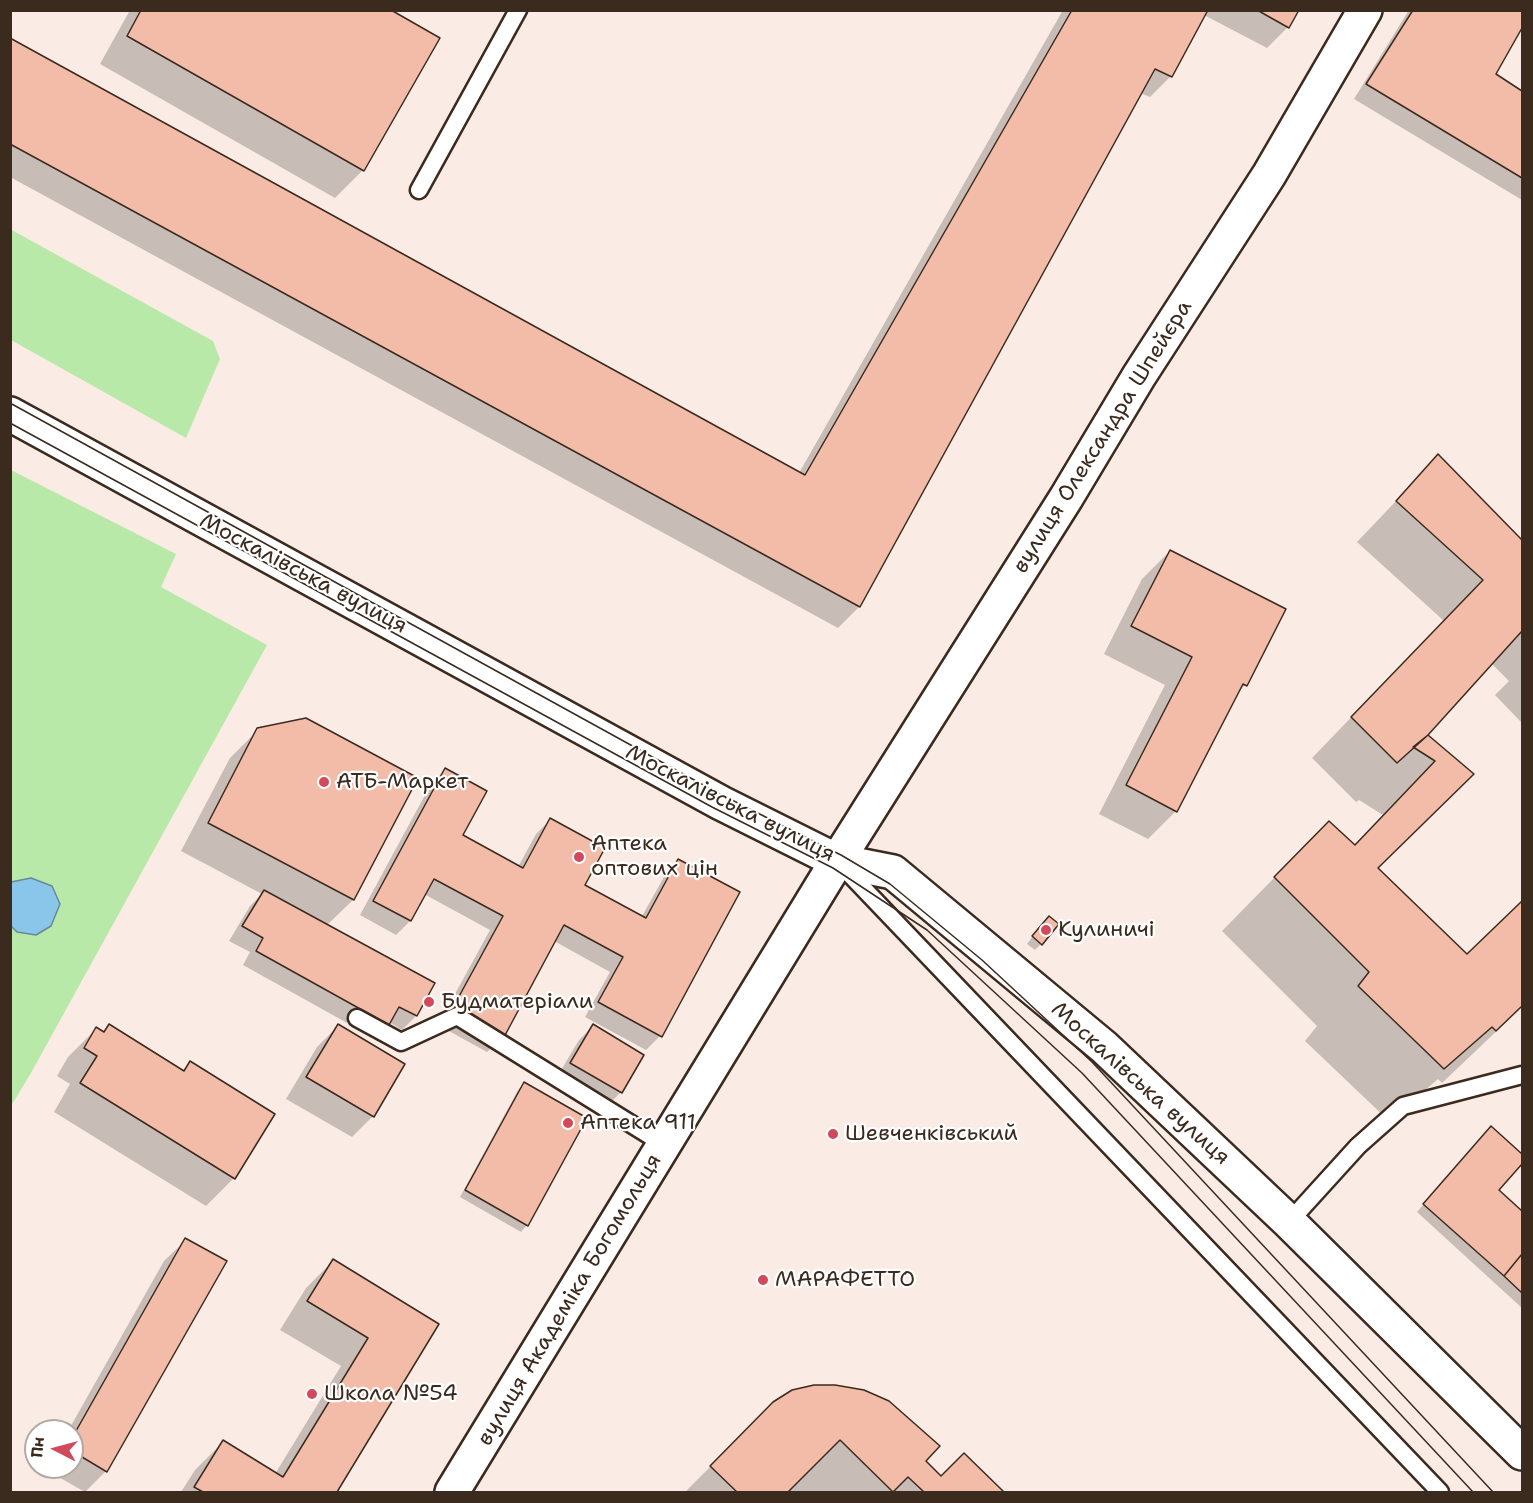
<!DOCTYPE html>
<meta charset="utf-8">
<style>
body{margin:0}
#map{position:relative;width:1533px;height:1503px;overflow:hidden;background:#fbebe5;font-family:"Shantell Sans",sans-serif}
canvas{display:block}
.frame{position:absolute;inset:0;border:12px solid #3b2a1e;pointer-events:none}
.north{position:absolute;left:24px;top:1419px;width:60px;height:60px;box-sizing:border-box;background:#fff;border:2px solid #b1aaa5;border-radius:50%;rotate:276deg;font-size:16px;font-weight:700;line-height:24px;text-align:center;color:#3b2a1e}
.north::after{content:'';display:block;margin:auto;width:21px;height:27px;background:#d1495b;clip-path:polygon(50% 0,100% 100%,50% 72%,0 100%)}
</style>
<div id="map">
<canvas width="1533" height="1503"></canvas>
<div class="frame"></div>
<div class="north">Пн</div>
</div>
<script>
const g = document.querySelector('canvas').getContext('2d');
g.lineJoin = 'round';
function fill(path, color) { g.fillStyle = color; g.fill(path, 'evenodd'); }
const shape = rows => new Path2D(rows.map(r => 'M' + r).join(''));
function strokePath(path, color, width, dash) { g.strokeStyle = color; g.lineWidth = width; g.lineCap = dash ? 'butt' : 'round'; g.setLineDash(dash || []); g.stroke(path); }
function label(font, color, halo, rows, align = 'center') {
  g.font = font + ' "Shantell Sans",sans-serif'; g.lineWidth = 4.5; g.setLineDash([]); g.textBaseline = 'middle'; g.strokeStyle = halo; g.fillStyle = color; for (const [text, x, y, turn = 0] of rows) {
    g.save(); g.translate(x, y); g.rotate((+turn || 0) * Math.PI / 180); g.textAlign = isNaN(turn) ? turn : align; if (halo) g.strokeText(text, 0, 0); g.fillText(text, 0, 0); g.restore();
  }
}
const green = shape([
 [10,229,213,341,220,359,186,438,11,340],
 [11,470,176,554,161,587,267,645,31,1073,11,1106]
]);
const water = shape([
 [31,878,52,886,60,904,51,926,36,935,17,932,11,926,11,882,31,878]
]);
const shadow = shape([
 [130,10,388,10,438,39,363,170,335,198,100,64],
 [1063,10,1297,10,1288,27,1267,48,1204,15,1171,76,1150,97,1140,93,859,607,838,628,10,177,10,40,799,473],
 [1409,10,1522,10,1522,25,1494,75,1522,92,1522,200,1354,99],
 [1438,457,1522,542,1522,723,1495,695,1509,681,1491,663,1425,735,1472,774,1377,869,1467,956,1522,903,1522,1007,1442,1083,1438,1079,1389,1121,1305,1041,1317,1026,1222,931,1275,877,1353,846,1383,815,1359,800,1356,802,1312,758,1444,621,1357,542],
 [1170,551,1245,685,1235,695,1176,811,1148,839,1099,814,1165,685,1104,654,1142,579],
 [258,730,416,778,353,900,327,925,433,984,416,1016,402,1030,389,1022,374,1038,243,965,250,952,229,941,250,906,262,894,181,851,230,758],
 [445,770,461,836,518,867,536,834,550,820,583,886,641,918,665,875,679,861,660,1036,646,1050,585,1017,610,972,554,941,501,1038,487,1052,438,1025,490,930,424,894,410,921,396,935,360,915,431,784],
 [1042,924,1041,944,1035,950,1027,944],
 [110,1026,182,1071,190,1063,234,1178,206,1206,54,1112,70,1084,57,1076,68,1057,96,1029,103,1033],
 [338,1026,373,1116,352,1137,286,1099,317,1047],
 [593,1026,621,1092,607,1106,557,1077,579,1040],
 [524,1084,527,1225,521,1232,460,1197,518,1090],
 [1491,1128,1522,1156,1522,1162,1497,1191,1522,1213,1522,1308,1417,1212],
 [186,1240,106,1471,85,1492,46,1470,48,1467,72,1467,72,1431,68,1431,164,1261],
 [333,1261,437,1324,335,1492,181,1492,195,1470,223,1442,275,1474,341,1366,280,1330,306,1288],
 [774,1403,924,1461,941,1478,964,1455,1002,1492,685,1492]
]);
const building = shape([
 [141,10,391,10,440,38,364,171,127,36,141,10],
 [1072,10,1208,10,1172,77,1155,69,860,607,10,144,10,38,805,475,1072,10],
 [1257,10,1299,10,1289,28,1257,10],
 [1413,10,1522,10,1522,28,1496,74,1522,91,1522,178,1366,84,1413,10],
 [1438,454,1522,540,1522,631,1428,735,1397,763,1351,717,1483,580,1396,501,1438,454],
 [1170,550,1286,609,1247,686,1243,684,1177,812,1126,785,1192,657,1131,626,1170,550],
 [306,718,418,778,354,900,208,823,257,728,306,718],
 [1428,735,1474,774,1378,868,1467,954,1522,901,1522,1006,1496,1031,1492,1027,1444,1069,1358,986,1369,972,1274,877,1329,821,1355,845,1435,761,1413,747,1428,735],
 [445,768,487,791,463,835,523,868,550,818,605,848,585,885,646,918,678,859,740,892,662,1037,598,1002,623,957,564,925,503,1039,451,1011,503,916,434,879,411,921,373,901,445,768],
 [264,890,435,983,417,1016,399,1007,389,1025,256,951,263,938,242,926,264,890],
 [1049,916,1059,924,1042,945,1032,936,1049,916],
 [109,1024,184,1071,190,1061,275,1114,235,1179,80,1083,97,1056,84,1048,96,1027,104,1032,109,1024],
 [338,1024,405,1064,374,1117,306,1077,338,1024],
 [593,1024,644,1055,622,1093,570,1063,593,1024],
 [524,1082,587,1118,528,1226,465,1190,524,1082],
 [1491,1126,1522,1154,1522,1164,1499,1190,1522,1211,1522,1254,1504,1276,1423,1204,1491,1126],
 [185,1238,227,1261,107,1472,72,1451,72,1438,185,1238],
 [1522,1254,1522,1293,1504,1276,1522,1254],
 [333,1259,439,1324,337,1492,203,1492,194,1487,223,1440,283,1477,368,1338,307,1301,333,1259],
 [814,1385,835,1385,864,1390,889,1401,940,1446,926,1461,941,1476,964,1453,1004,1492,924,1492,908,1477,893,1492,840,1440,788,1492,737,1492,710,1466,773,1402,792,1390,814,1385]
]);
const service = shape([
 [419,190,518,10],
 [842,866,1440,1492],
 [357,1018,401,1042,457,1016,665,1145],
 [1289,1222,1358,1146,1403,1106,1522,1075]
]);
const minor = shape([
 [452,1492,837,861,1066,498,1139,376,1269,175,1365,10]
]);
const tertiary = shape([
 [10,414,721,803,837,861,893,872,1104,1047,1289,1222,1522,1453]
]);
const tram = shape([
 [10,403,716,792,841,855,890,884,982,960,1092,1062,1493,1492],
 [10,423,712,807,833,868,927,930,1082,1073,1473,1492]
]);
const markers = [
 [324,782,6,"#d1495b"],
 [579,857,6,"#d1495b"],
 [1046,930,6,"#d1495b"],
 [429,1002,6,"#d1495b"],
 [568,1123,6,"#d1495b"],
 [833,1134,6,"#d1495b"],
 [763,1280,6,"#d1495b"],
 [312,1394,6,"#d1495b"]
];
const streetNames = [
 ["вулиця Олександра Шпейєра",1103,437,-58],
 ["Москалівська вулиця",303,574,28],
 ["Москалівська вулиця",730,804,27],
 ["Москалівська вулиця",1140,1084,42],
 ["вулиця Академіка Богомольця",570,1300,-59]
];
const poiNames = [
 ["АТБ-Маркет",336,782],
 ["Аптека",591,844],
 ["оптових цін",591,869],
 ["Кулиничі",1058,930],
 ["Будматеріали",441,1002],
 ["Аптека 911",580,1123],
 ["Шевченківський",845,1134],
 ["МАРАФЕТТО",775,1280],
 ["Школа №54",324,1394]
];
fill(green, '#b9e9a9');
fill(water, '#8ac6ea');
strokePath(water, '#6a8898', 1.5);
fill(shadow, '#0003');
fill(building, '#f3bca8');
strokePath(building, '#3b2a1e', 1.5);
strokePath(service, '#3b2a1e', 21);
strokePath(minor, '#3b2a1e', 38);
strokePath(tertiary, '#3b2a1e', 38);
strokePath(service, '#fff', 16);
strokePath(minor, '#fff', 33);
strokePath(tertiary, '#fff', 33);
strokePath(tram, '#3b2a1e', 1.5);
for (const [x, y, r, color] of markers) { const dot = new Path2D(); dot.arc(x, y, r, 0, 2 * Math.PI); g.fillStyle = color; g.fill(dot); strokePath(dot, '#fff', 2); }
label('22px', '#3b2a1e', '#fff', streetNames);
label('22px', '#3b2a1e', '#fff', poiNames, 'left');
</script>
